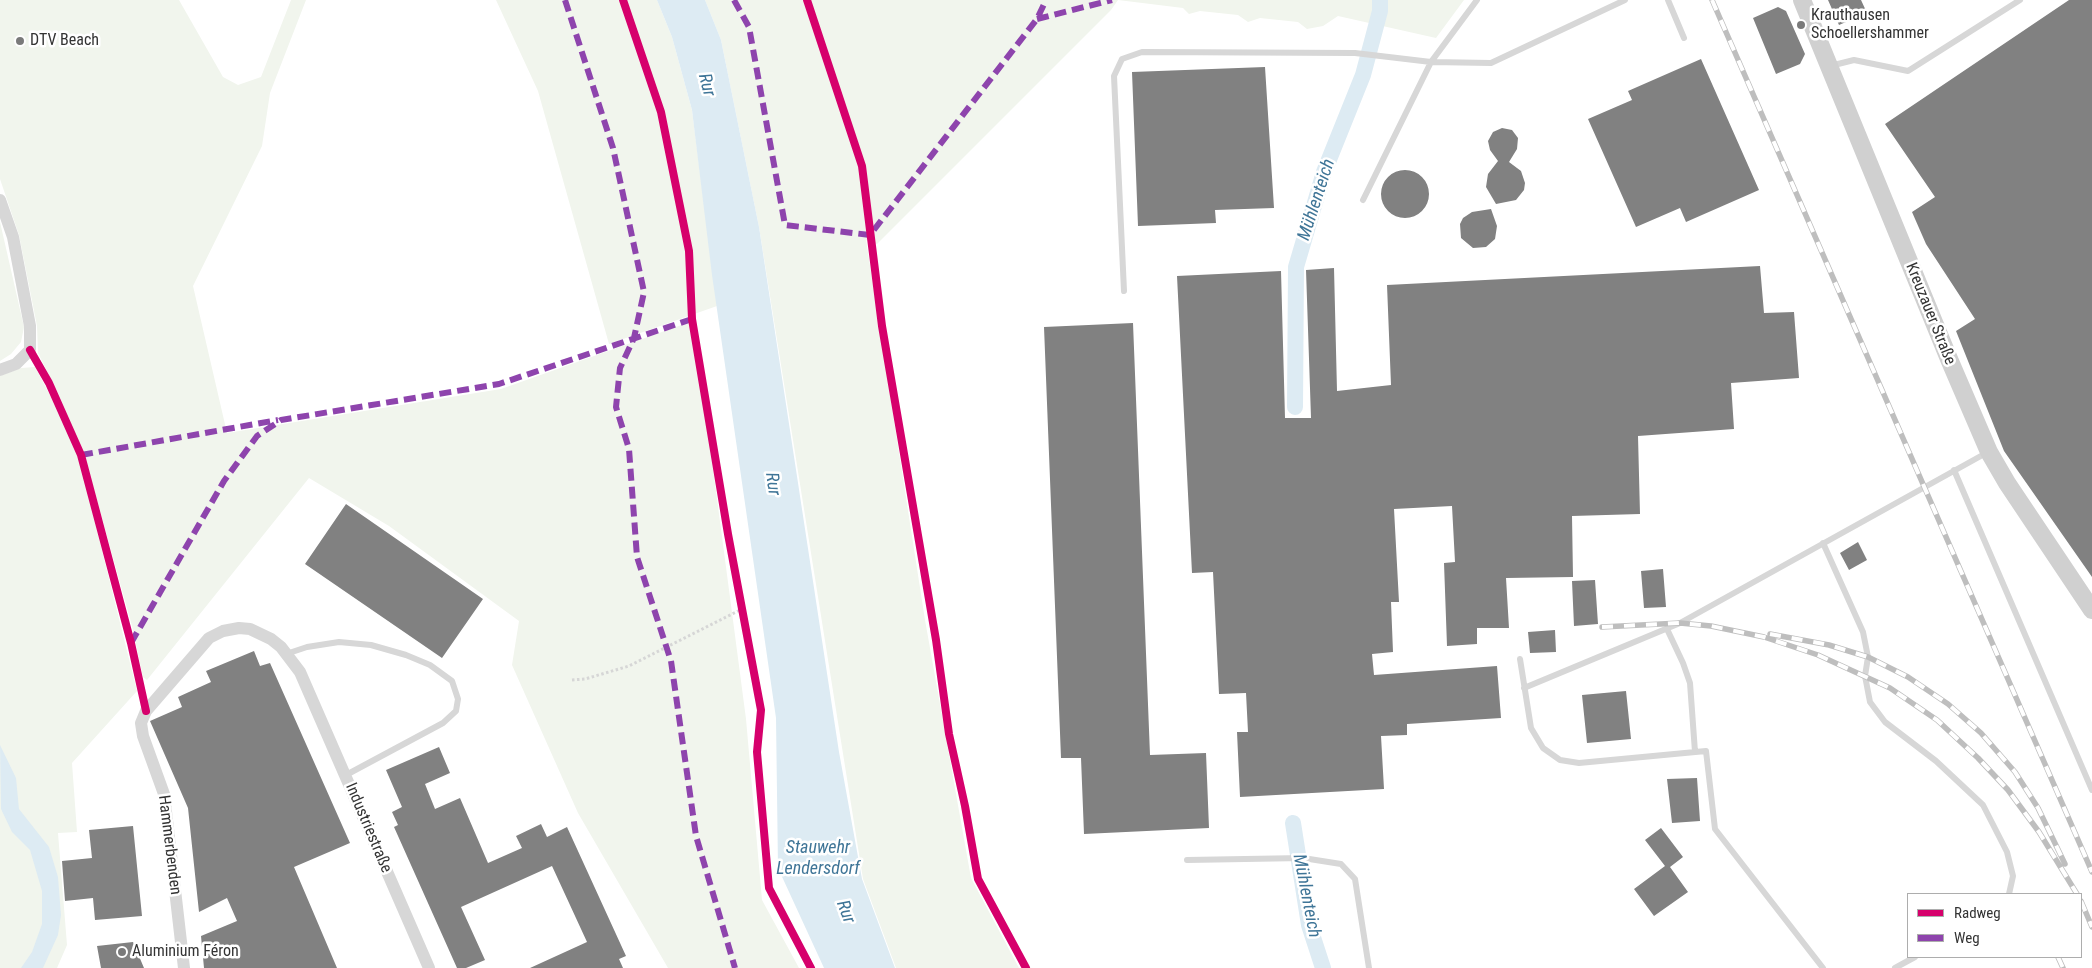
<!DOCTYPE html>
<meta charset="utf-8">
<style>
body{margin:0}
#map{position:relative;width:2092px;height:968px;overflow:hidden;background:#fff;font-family:"Roboto Condensed",sans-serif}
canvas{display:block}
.legend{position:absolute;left:1907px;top:893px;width:175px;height:65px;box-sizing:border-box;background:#fff;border:1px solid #adadad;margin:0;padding:6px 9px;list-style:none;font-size:15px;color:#333}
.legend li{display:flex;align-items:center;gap:10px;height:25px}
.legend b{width:25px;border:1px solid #adadad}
</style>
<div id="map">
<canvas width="2092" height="968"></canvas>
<ul class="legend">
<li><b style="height:6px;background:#d6006c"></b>Radweg</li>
<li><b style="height:6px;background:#8e44ad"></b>Weg</li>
</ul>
</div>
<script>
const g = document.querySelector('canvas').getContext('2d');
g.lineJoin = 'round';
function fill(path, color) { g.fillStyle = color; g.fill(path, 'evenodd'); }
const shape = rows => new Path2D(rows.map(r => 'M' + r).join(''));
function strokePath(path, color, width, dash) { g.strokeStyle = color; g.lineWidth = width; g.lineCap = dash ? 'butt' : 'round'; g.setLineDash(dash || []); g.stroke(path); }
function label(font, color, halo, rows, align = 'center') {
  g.font = font + ' "Roboto Condensed",sans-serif'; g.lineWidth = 5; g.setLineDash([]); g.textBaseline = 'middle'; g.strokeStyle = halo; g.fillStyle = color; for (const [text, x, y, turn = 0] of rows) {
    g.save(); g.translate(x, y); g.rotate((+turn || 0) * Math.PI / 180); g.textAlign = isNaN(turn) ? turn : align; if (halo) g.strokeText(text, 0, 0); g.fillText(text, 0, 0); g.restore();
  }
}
const green = shape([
 [0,0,179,0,223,77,238,85,261,77,291,0,306,0,270,93,262,146,193,286,227,433,501,389,690,322,714,476,746,719,762,900,799,968,668,968,578,813,512,665,519,621,389,526,309,478,147,680,143,677,132,626,85,457,59,395,38,353,37,326,19,235,0,179],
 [496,0,657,0,672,37,692,110,717,306,609,344,538,91],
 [705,0,1464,0,1436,38,1338,16,1323,26,1307,29,1298,22,1260,18,1248,22,1238,15,1200,11,1189,14,1183,8,1118,0,1111,10,877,244,866,240,925,620,971,878,1019,968,896,968,863,879,759,227,721,40],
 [0,222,24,327,21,342,11,354,0,361],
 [35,367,52,399,79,458,137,691,72,763,77,832,58,833,67,945,57,968,0,968,0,376,21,368]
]);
const water = shape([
 [657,0,705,0,721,40,759,227,839,752,862,879,895,968,824,968,778,868,776,718,712,275,692,110,672,37],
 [0,745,16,778,19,809,49,847,58,877,61,915,58,935,43,968,21,968,32,952,42,924,42,891,30,850,12,832,1,809]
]);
const canal = shape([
 [1295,407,1296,267,1324,172,1363,75,1380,11,1380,0],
 [1293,823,1309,925,1323,968]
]);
const building = shape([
 [1828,0,1861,0,1867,13,1839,25],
 [2069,0,2092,0,2092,577,2004,451,1956,331,1975,319,1926,244,1912,212,1935,197,1885,124],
 [1778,7,1786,11,1805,54,1800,64,1776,74,1753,18],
 [1701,59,1759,190,1686,222,1680,208,1636,227,1588,119,1632,100,1628,91],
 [1265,67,1274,208,1215,210,1216,223,1138,226,1132,72],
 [1502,128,1512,130,1518,138,1517,149,1509,162,1521,171,1525,183,1524,190,1516,200,1496,204,1486,187,1488,174,1498,161,1490,150,1488,141,1493,132],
 '1381 194a24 24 0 1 1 48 0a24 24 0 1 1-48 0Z',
 [1491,209,1497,226,1495,239,1486,247,1473,248,1461,238,1460,224,1463,218,1472,212],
 [1760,266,1764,313,1794,312,1799,378,1731,383,1734,429,1638,436,1640,514,1572,516,1573,577,1506,578,1509,628,1477,628,1477,644,1447,646,1444,563,1455,562,1452,506,1394,509,1399,602,1391,602,1393,652,1372,654,1374,675,1497,666,1501,718,1407,724,1407,735,1381,736,1384,789,1240,797,1237,732,1248,732,1246,693,1219,694,1213,572,1192,573,1177,276,1281,271,1285,418,1311,418,1306,270,1334,268,1337,391,1391,385,1387,285],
 [1133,323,1150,755,1206,753,1209,828,1084,834,1081,758,1061,758,1044,327],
 [346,504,483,599,442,658,305,564],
 [1858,542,1867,560,1849,570,1840,553],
 [1663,569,1666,607,1644,608,1641,571],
 [1595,580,1598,624,1574,626,1572,581],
 [1555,630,1556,652,1530,653,1528,632],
 [254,651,260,666,270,663,350,843,294,867,337,968,204,968,201,936,237,921,227,898,199,912,188,808,150,721,182,707,178,697,211,682,206,671],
 [1626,691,1631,739,1587,743,1582,695],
 [439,747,450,773,425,784,435,809,460,798,488,863,522,848,516,836,541,824,547,837,567,827,626,956,619,959,623,968,530,968,587,942,552,866,461,907,485,960,466,968,457,968,394,827,398,825,392,812,402,807,386,770],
 [1697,778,1700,821,1672,823,1667,779],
 [133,826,142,916,95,920,93,898,65,901,62,861,92,858,89,830],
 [1661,828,1683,857,1670,867,1688,892,1654,916,1634,889,1665,866,1645,840],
 [133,942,144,968,101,968,97,946]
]);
const path = shape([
 [572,680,585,679,629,666,742,609]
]);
const lane = shape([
 [1668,0,1684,38],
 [1830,66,1854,60,1908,71,2020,0],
 [1363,200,1431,62,1477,0],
 [1124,291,1114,76,1122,59,1142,52,1355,53,1431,62,1491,63,1625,0],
 [1954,470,2092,790],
 [1823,543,1863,632,1868,657,1865,676,1870,702,1885,722,1936,761,1983,805,2007,852,2013,876,2009,894],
 [1667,629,1683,663,1690,683,1695,752],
 [286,654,307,647,339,642,371,645,406,655,430,665,452,681,458,699,456,711,443,723,346,775],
 [1520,659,1531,728,1543,748,1560,760,1579,763,1706,751,1715,829,1823,968],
 [1524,688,1680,623,1988,452],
 [1187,860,1303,858,1341,864,1355,879,1369,968],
 [1895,968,1915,957]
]);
const street = shape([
 [0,200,13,237,30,326,30,350,16,364,0,370],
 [184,968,164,794,143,736,141,723,146,711,209,638,223,631,239,628,250,629,271,639,281,647,300,672,429,968]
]);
const secondary = shape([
 [1802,0,1949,359,1989,452,2007,483,2092,610]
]);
const rail = shape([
 [1712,0,2092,872],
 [1602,627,1680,623,1711,626,1764,637,1818,655,1890,688,1937,720,1978,758,2008,790,2039,832,2077,894],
 [1770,634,1829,645,1868,657,1908,677,1948,704,1981,733,2015,772,2038,808,2065,864],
 [2081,901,2092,927],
 [2058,957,2063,968]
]);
const quiet = shape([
 [565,0,613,148,644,292,634,338,620,368,616,407,629,449,637,557,671,661,696,836,735,968],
 [734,0,749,27,785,225,870,235,1037,19,1046,0],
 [1037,19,1112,0],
 [81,455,278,420],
 [131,643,224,481,257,436,281,420,499,384,692,319]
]);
const cycleway = shape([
 [623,0,661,112,689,251,692,319,728,534,761,710,757,752,769,888,811,968],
 [807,0,862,166,882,326,936,640,949,734,965,806,978,879,1026,968],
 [30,350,49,383,81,455,131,643,146,711]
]);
const markers = [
 [1801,25,5,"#7a7a7a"],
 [20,41,5,"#7a7a7a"],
 [122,952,5,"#7a7a7a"]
];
const poiNames = [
 ["Krauthausen",1811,16],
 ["Schoellershammer",1811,34],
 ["DTV Beach",30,41],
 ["Aluminium Féron",132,952]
];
const streetNames = [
 ["Kreuzauer Straße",1930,314,68],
 ["Industriestraße",368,828,67],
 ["Hammerbenden",169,845,83]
];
const waterNames = [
 ["Rur",706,85,76],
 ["Mühlenteich",1317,200,-72],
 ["Rur",772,484,82],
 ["Stauwehr",818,848],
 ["Lendersdorf",818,869],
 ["Mühlenteich",1306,896,79],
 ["Rur",845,912,70]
];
fill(green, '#f1f5ed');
fill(water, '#ddebf3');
strokePath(canal, '#ddebf3', 16);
fill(building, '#818181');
strokePath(path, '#d6d6d6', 3, [2.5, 2.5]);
strokePath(lane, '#d7d7d7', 6);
strokePath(street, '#d7d7d7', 12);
strokePath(secondary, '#d0d0d0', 18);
strokePath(rail, '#bebebe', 5.5);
strokePath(rail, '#fff', 4, [11]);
strokePath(quiet, '#8e44ad', 6, [12, 6]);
strokePath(cycleway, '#d6006c', 8);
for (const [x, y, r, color] of markers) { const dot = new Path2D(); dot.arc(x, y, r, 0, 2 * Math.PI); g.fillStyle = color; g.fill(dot); strokePath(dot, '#fff', 2); }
label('16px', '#333', '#fff', poiNames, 'left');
label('16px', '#333', '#fff', streetNames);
label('italic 18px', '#3f7597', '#fff', waterNames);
</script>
